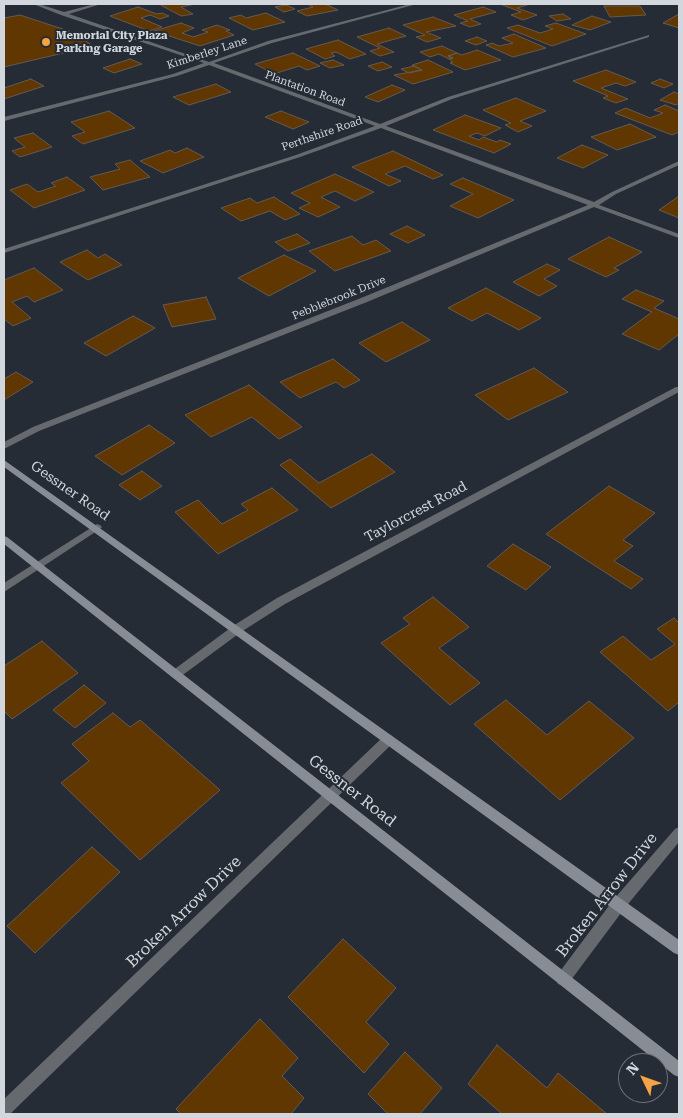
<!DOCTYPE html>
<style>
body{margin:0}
#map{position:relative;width:683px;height:1118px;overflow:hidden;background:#252c35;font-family:"Roboto Serif",serif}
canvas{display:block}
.frame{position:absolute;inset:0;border:5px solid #d2d7dd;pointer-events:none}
.north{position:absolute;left:618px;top:1053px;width:50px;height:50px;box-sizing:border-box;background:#252c35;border:1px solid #6a7078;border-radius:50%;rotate:312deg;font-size:14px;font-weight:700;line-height:20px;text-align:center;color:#d2d7dd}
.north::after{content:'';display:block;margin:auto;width:18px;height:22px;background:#f5a345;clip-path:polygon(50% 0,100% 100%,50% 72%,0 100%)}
</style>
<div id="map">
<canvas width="683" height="1118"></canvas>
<div class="frame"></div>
<div class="north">N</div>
</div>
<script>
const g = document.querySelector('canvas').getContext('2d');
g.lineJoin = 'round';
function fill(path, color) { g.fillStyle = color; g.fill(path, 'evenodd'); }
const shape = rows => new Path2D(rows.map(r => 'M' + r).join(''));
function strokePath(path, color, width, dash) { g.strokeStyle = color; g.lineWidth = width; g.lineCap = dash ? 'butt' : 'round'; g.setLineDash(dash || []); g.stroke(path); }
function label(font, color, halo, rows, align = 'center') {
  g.font = font + ' "Roboto Serif",serif'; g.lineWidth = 4; g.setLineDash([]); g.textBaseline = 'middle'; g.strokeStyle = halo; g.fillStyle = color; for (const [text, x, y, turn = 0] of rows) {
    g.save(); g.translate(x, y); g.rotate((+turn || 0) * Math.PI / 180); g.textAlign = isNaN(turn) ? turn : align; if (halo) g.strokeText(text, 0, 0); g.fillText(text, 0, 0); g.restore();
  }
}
const building = shape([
 [159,4,195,4,181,7,193,14,181,16,159,4],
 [307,4,325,4,338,10,307,16,297,11,313,7,307,4],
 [500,4,530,4,517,8,537,15,523,20,511,15,521,12,500,4],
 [286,5,295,9,284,12,275,7,286,5],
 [604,6,640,6,646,15,610,17,604,6],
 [138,7,157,14,162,13,169,16,160,19,150,15,141,18,162,27,149,31,110,16,138,7],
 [483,7,496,12,470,19,481,24,470,27,460,23,468,21,454,15,483,7],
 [266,13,285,22,253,30,229,18,241,15,246,18,266,13],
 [563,14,571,19,557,21,549,16,563,14],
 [679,14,679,28,663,23,679,14],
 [20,15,75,33,93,46,4,67,4,18,20,15],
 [592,16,611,22,590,30,572,25,592,16],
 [433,17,456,26,426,32,441,38,427,42,416,37,425,35,403,25,433,17],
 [181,23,194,28,182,33,193,37,208,32,202,30,217,25,230,30,226,31,234,35,200,46,154,31,181,23],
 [556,23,586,34,552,46,507,28,518,25,540,33,553,29,545,26,556,23],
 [389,28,406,36,377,44,394,52,380,56,370,51,380,48,357,37,389,28],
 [514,34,546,48,513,57,486,45,492,43,499,46,513,43,502,38,514,34],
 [477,37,487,41,476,45,465,41,477,37],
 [338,40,366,54,350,59,336,52,331,53,335,56,325,59,306,49,338,40],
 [442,46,457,53,448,56,453,58,449,59,439,54,430,57,420,52,442,46],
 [477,50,501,60,465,70,450,63,453,62,449,59,453,58,448,56,457,53,462,55,477,50],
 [293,53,320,66,307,70,299,66,274,74,255,64,293,53],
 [130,59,142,64,114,73,103,68,130,59],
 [333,60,344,65,330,68,320,63,333,60],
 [428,60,453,72,413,84,394,75,422,70,412,65,428,60],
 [382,62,392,67,378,71,368,66,382,62],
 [414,66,422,70,409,73,401,69,414,66],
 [606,70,636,82,625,86,616,83,601,88,628,99,616,103,603,98,608,96,573,81,606,70],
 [31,79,44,86,4,99,4,88,31,79],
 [660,79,673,84,664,88,651,83,660,79],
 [216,84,231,92,189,105,173,97,216,84],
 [392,85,405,90,378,102,365,97,392,85],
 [674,92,679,94,679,103,676,105,660,100,674,92],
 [516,98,546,111,520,121,532,126,518,132,505,125,511,123,483,110,516,98],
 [665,105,679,111,679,132,672,135,615,113,626,108,650,118,663,113,654,110,665,105],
 [109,111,135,128,83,144,72,136,85,132,71,122,109,111],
 [281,111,309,122,293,129,265,117,281,111],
 [465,115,501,128,485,136,477,133,469,136,479,140,483,137,497,142,500,140,511,144,494,153,433,130,465,115],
 [630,124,656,137,617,150,591,137,630,124],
 [33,133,52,147,20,157,12,151,25,147,14,138,33,133],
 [582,145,608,155,583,168,557,158,582,145],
 [187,148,204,157,163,173,140,161,170,150,175,153,187,148],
 [393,151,443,175,433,179,405,166,385,174,401,181,389,186,352,167,393,151],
 [130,160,150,177,103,190,90,177,120,169,115,164,130,160],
 [335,174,374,192,355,201,335,191,321,197,340,207,318,217,299,208,310,203,291,193,335,174],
 [67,177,85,190,34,208,10,190,27,184,38,192,56,186,51,183,67,177],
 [463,178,514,200,478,218,450,206,473,194,450,184,463,178],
 [679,196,679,218,659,210,679,196],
 [274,197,300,214,285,220,270,211,241,221,221,208,250,198,257,203,274,197],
 [407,226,425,235,408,243,390,234,407,226],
 [297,234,310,243,288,251,275,242,297,234],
 [352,236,363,245,376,240,391,251,335,271,309,251,352,236],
 [609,237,642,252,614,268,619,270,606,277,568,259,609,237],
 [87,250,98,258,105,254,122,265,88,280,60,262,87,250],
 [284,255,316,271,269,296,238,278,284,255],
 [547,264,560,270,544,279,557,286,539,296,513,282,547,264],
 [34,268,63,290,34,302,27,296,12,302,31,318,13,326,4,319,4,280,34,268],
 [486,288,541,318,519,330,487,313,472,321,448,308,486,288],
 [636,290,664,301,654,308,679,319,679,334,659,350,622,334,652,312,622,299,636,290],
 [206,297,216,319,172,327,163,305,206,297],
 [133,316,155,328,106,356,84,343,133,316],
 [402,322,430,340,386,362,359,343,402,322],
 [333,359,360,380,344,388,336,382,300,398,280,382,333,359],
 [534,368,568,392,508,420,475,395,534,368],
 [16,372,33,382,4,400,4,379,16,372],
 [249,385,302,427,279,439,252,417,211,437,185,415,249,385],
 [149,425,175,443,122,475,95,456,149,425],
 [372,454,395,472,331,508,280,465,290,459,319,483,372,454],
 [142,471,162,486,140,500,119,485,142,471],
 [609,486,655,513,623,540,633,546,614,561,643,579,631,589,546,534,609,486],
 [272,488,298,510,218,554,175,512,198,500,222,524,248,510,241,504,272,488],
 [513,544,551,567,526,590,487,566,513,544],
 [433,597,469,627,439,648,480,683,450,705,381,643,410,624,403,618,433,597],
 [674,618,679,623,679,702,668,711,600,652,623,636,651,660,675,644,657,629,674,618],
 [42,641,78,673,12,719,4,711,4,666,42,641],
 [84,685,106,703,75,728,53,710,84,685],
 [506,700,547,735,589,701,634,738,560,800,474,724,506,700],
 [113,713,130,727,140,720,220,790,140,860,61,783,89,761,72,744,113,713],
 [92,847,120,872,35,953,7,926,92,847],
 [343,939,396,988,366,1022,389,1044,364,1073,288,997,343,939],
 [260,1019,298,1058,282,1076,304,1098,291,1114,181,1114,176,1109,260,1019],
 [497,1045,547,1088,558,1073,607,1114,502,1114,468,1084,497,1045],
 [405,1052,442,1088,420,1114,388,1114,368,1094,405,1052]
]);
const minor = shape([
 [33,4,39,4,64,12,95,4,101,4,69,14,209,62,268,41,410,4,417,4,272,43,214,63,380,124,448,97,649,35,649,37,452,99,386,126,594,202,612,192,679,161,679,165,616,194,599,205,679,234,679,238,594,207,367,302,39,431,4,449,4,442,33,427,361,298,588,205,381,128,300,157,4,253,4,249,296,155,375,126,209,65,177,76,4,121,4,117,173,74,204,63,61,15,33,4],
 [676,387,679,387,679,392,285,604,241,632,180,677,176,678,172,677,170,674,172,671,233,626,277,598,676,387],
 [388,735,392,736,394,740,392,744,10,1114,4,1114,4,1099,384,736,388,735],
 [679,827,679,842,624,909,568,984,563,986,558,984,556,979,558,974,614,899,675,829,679,827]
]);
const tertiary = shape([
 [97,524,100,525,102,527,100,529,4,592,4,583,97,524]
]);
const secondary = shape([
 [4,460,679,940,679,955,674,953,4,467,4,460],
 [4,536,7,537,679,1061,679,1077,674,1075,4,544,4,536]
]);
const markers = [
 [46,42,5,"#f5a345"]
];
const farPoinames = [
 ["Memorial City Plaza",56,36],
 ["Parking Garage",56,49]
];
const farStreetnames = [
 ["Kimberley Lane",207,53,-18],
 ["Plantation Road",305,89,20],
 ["Perthshire Road",322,134,-19],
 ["Pebblebrook Drive",339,298,-22]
];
const streetNames = [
 ["Gessner Road",70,491,35],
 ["Taylorcrest Road",416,512,-28]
];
const nearStreetnames = [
 ["Gessner Road",352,791,38],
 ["Broken Arrow Drive",607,895,-52],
 ["Broken Arrow Drive",184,912,-44]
];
fill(building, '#603701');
strokePath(building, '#645a51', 1);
fill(minor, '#666a6f');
fill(tertiary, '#666a6f');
fill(secondary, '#888d95');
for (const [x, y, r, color] of markers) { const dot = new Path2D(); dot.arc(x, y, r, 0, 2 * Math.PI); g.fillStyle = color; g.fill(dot); strokePath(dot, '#252c35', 2); }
label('bold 11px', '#d2d7dd', '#252c35', farPoinames, 'left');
label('11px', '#d2d7dd', '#252c35', farStreetnames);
label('14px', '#d2d7dd', '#252c35', streetNames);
label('16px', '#d2d7dd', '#252c35', nearStreetnames);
</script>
